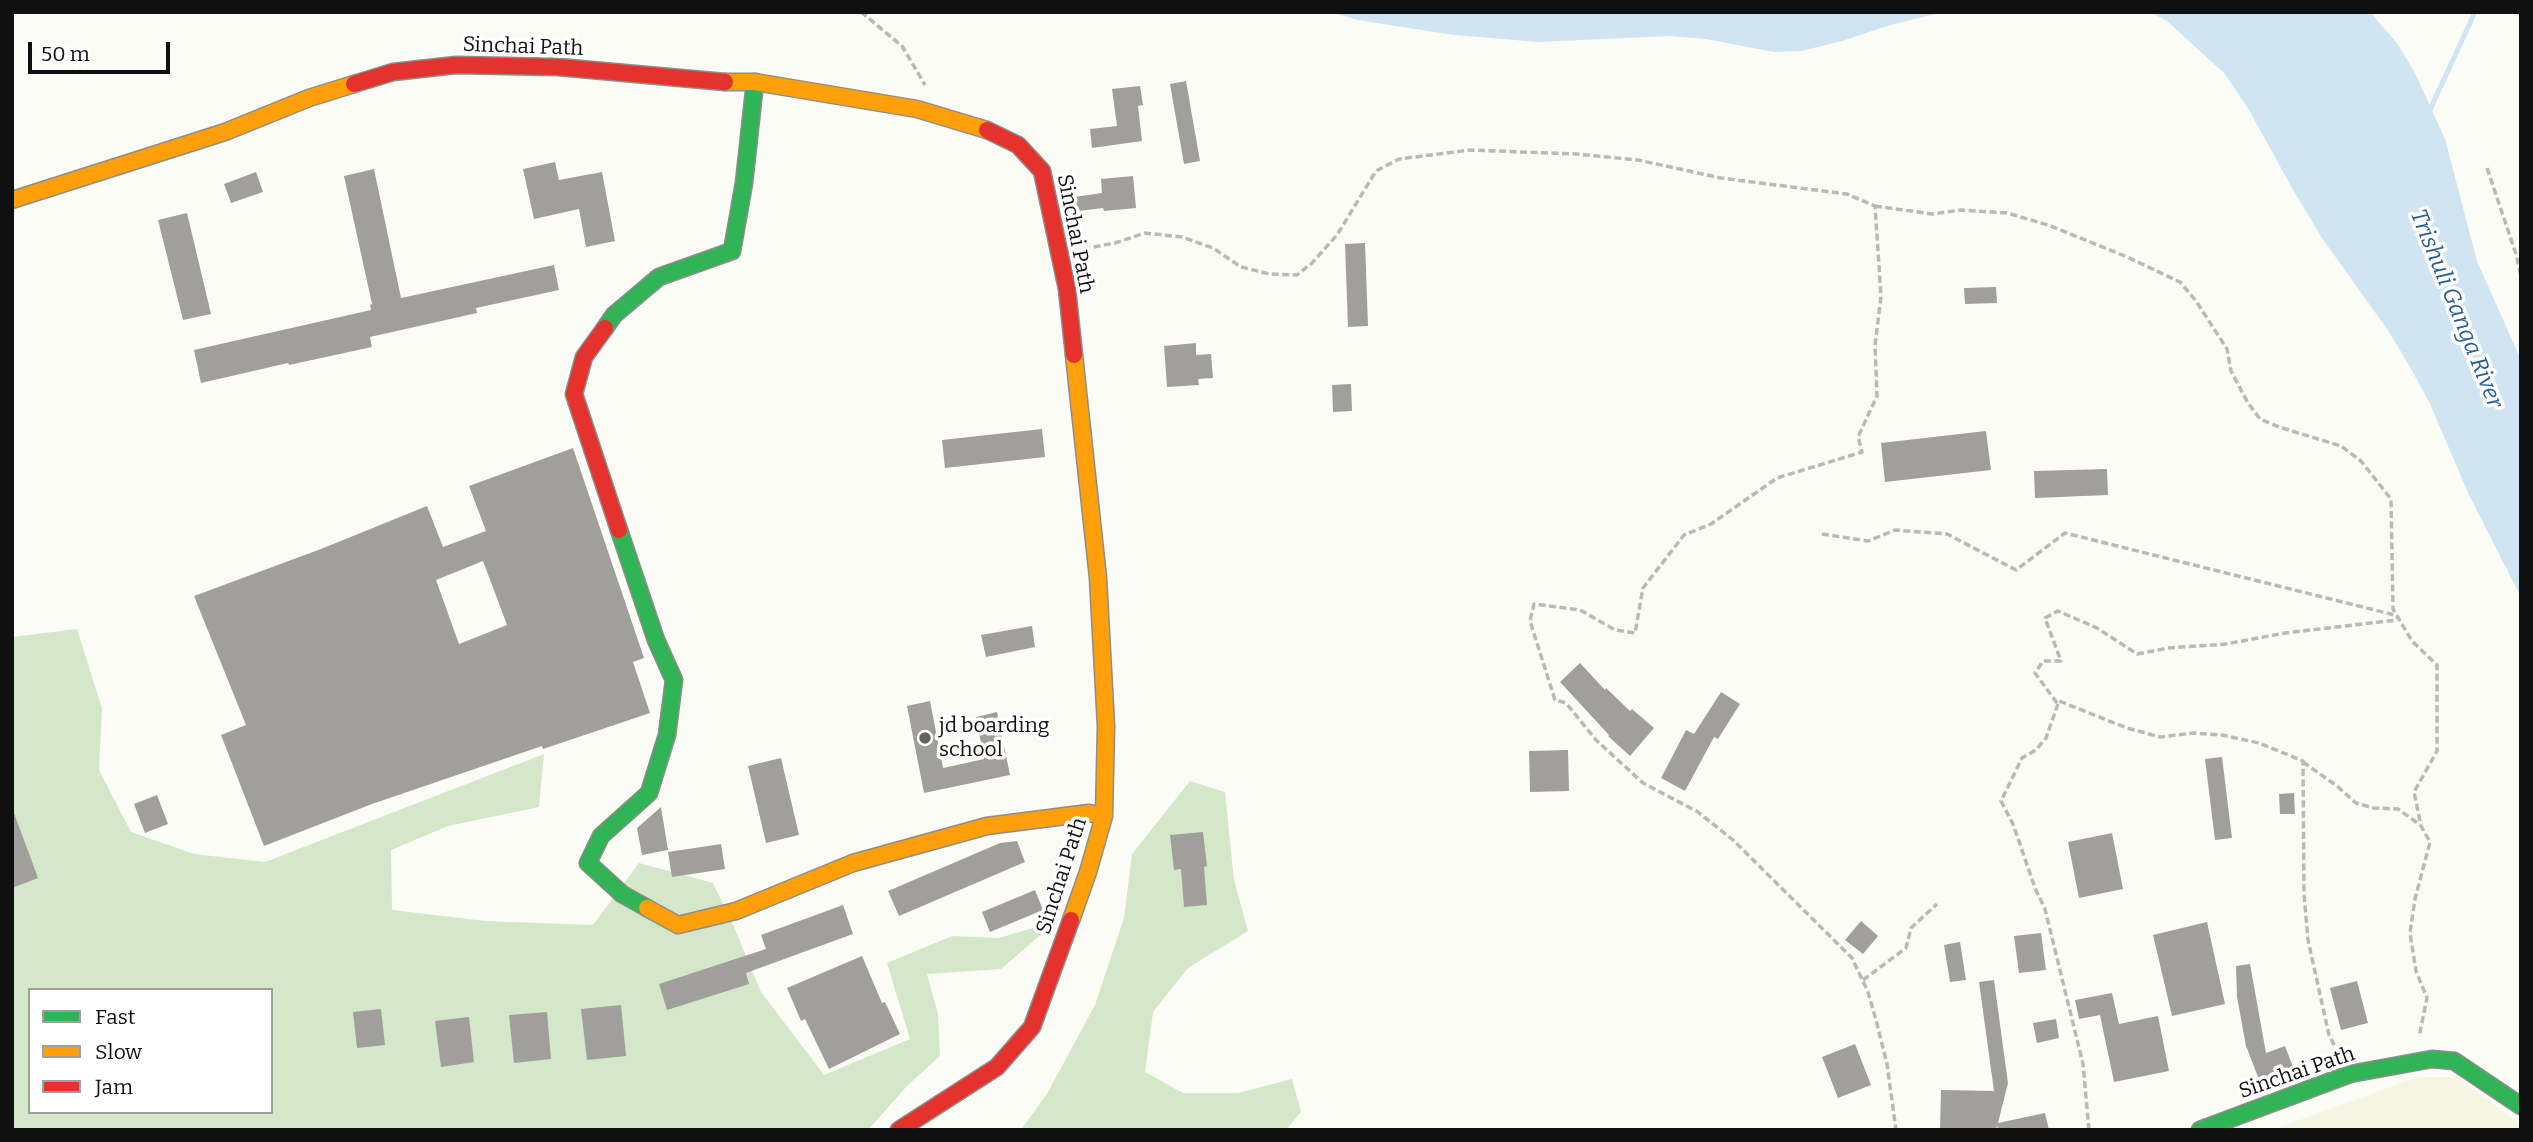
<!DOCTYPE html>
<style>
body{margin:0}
#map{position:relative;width:2533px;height:1142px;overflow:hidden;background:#fcfcf7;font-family:Bitter,serif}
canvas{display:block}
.frame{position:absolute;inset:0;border:14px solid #101010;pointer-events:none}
.legend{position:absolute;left:28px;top:988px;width:245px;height:126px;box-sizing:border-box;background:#fff;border:2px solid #9f9f9f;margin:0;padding:9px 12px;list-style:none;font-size:21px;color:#101010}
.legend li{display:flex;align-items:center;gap:14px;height:35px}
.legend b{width:35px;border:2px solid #9f9f9f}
.scale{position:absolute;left:28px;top:42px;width:142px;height:32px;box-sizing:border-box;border:4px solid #101010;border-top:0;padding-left:9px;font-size:21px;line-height:24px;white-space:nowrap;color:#101010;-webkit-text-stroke:5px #fff;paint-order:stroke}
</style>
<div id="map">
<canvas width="2533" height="1142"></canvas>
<div class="frame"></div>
<ul class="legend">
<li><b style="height:9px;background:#30b455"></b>Fast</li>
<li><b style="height:9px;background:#ff9f0a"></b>Slow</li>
<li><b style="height:9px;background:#e5322d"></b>Jam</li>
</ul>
<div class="scale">50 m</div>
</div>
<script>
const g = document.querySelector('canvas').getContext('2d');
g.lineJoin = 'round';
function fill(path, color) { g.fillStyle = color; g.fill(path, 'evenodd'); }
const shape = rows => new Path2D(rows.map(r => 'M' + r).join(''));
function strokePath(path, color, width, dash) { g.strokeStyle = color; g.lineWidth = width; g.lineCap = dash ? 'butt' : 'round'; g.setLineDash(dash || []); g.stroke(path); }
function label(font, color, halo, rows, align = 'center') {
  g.font = font + ' Bitter,serif'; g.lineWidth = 7; g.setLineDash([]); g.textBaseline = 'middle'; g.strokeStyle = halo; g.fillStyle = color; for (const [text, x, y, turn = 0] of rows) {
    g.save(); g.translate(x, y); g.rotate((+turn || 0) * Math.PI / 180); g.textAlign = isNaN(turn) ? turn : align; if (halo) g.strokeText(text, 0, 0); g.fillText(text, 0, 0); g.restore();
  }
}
const farmland = shape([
 [2418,1077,2458,1077,2521,1125,2521,1130,2271,1130]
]);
const forest = shape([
 [77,629,102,708,99,770,131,832,194,854,265,862,544,754,539,807,448,826,391,850,392,910,485,921,593,925,639,863,713,883,734,927,761,992,824,1075,910,1039,887,963,952,936,999,938,1057,921,1001,969,927,974,938,1014,940,1056,907,1086,868,1130,12,1130,12,637],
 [30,990,271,990,271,1112,30,1112],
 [1190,781,1225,792,1234,880,1248,931,1188,968,1153,1012,1145,1072,1183,1093,1238,1093,1292,1079,1301,1112,1286,1130,1021,1130,1048,1092,1095,1005,1124,918,1132,854]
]);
const water = shape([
 [1332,12,1943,12,1887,26,1842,41,1801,51,1774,52,1706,39,1670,36,1539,42,1454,35,1357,20],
 [2151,12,2370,12,2397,43,2415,73,2445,139,2477,261,2521,360,2521,597,2469,495,2430,404,2409,365,2387,329,2322,238,2292,188,2249,110,2225,74,2168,22]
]);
const stream = shape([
 [2428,114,2475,12]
]);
const building = shape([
 [1186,81,1200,161,1184,164,1170,84],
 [1140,86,1143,105,1138,106,1142,141,1092,148,1090,129,1117,126,1112,89],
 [555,162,559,180,602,172,615,241,586,247,579,209,534,219,523,169],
 [374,169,401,298,554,265,559,290,476,308,477,313,370,337,372,347,289,365,288,363,201,383,194,350,371,310,370,305,372,304,344,176],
 [256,172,263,192,231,203,224,184],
 [1133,176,1136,208,1104,211,1103,208,1070,212,1067,198,1102,193,1101,179],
 [187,213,211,314,183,320,158,220],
 [1365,243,1368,326,1348,327,1345,244],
 [1996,287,1997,303,1965,304,1964,288],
 [1196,343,1196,355,1211,354,1213,378,1198,379,1199,385,1167,387,1164,346],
 [1351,384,1352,411,1333,412,1332,385],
 [1042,429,1045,457,945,468,942,440],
 [1986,431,1991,470,1885,482,1881,443],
 [573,448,644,658,633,662,650,713,543,749,542,746,372,804,264,846,221,735,246,725,194,596,321,549,427,506,443,547,486,531,469,486],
 [483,561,507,625,459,644,436,580],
 [2107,469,2108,495,2035,498,2034,471],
 [1032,626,1035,647,986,657,981,635],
 [1580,663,1605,690,1606,688,1630,711,1632,709,1654,728,1630,756,1608,736,1609,735,1560,682],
 [1721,692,1740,704,1718,739,1714,737,1685,791,1661,778,1686,730,1694,734],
 [930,701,943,768,984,759,976,717,997,712,1010,775,924,793,907,706],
 [1568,750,1569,791,1530,792,1529,751],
 [2222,757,2232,838,2215,840,2205,759],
 [781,758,799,835,766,843,748,766],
 [2294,793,2295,814,2280,814,2279,794],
 [157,795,168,824,145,833,134,804],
 [661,807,668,850,642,855,637,828],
 [14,813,38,878,12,888,12,814],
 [1203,832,1207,866,1204,867,1207,905,1184,907,1181,869,1174,870,1170,835],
 [2112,833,2123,889,2079,898,2068,842],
 [1017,841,1025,862,899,916,888,891,1000,843],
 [721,844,725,869,672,877,668,852],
 [1035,890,1043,910,990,932,982,912],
 [843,905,853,934,746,973,749,984,667,1010,659,984,766,949,761,935],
 [1861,921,1878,936,1863,954,1845,940],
 [2207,922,2225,1004,2172,1016,2153,935],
 [2041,933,2046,970,2019,973,2014,936],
 [1960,942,1966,980,1950,982,1944,945],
 [862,956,882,1003,885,1002,900,1034,829,1069,805,1019,801,1021,787,988],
 [2250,964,2266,1053,2285,1046,2296,1075,2262,1087,2246,1046,2237,997,2236,966],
 [1994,980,2008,1083,1998,1123,2045,1113,2049,1130,1998,1130,1997,1125,1996,1130,1940,1130,1941,1090,1994,1091,1979,982],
 [2357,981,2368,1023,2341,1030,2330,988],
 [2112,993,2119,1024,2158,1016,2169,1071,2114,1082,2100,1015,2079,1019,2075,1000],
 [621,1005,626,1056,587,1060,581,1009],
 [381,1009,385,1045,357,1048,353,1012],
 [547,1012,551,1059,514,1063,509,1015],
 [469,1017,474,1062,441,1067,435,1021],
 [2056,1019,2059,1038,2037,1043,2033,1023],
 [1855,1044,1871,1085,1838,1098,1822,1057]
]);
const path = shape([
 [861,12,902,46,925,85],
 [2487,168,2516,254,2521,276],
 [1875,206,1932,214,1961,210,2007,213,2048,225,2125,256,2180,282,2196,301,2227,349,2231,371,2248,403,2260,419,2279,427,2341,446,2361,461,2391,499,2393,609,2412,641,2437,665,2437,751,2414,792,2421,826,2430,842,2415,899,2410,933,2416,971,2427,998,2419,1037],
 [1084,251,1089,248,1115,243,1145,233,1182,237,1213,248,1241,267,1270,274,1297,275,1312,263,1337,235,1376,171,1399,159,1470,150,1576,154,1638,160,1721,178,1847,194,1875,206,1881,296,1875,346,1877,396,1858,437,1862,452,1777,478,1711,524,1684,535,1643,588,1635,633,1615,630,1580,610,1534,604,1530,621,1555,700,1566,703,1596,740,1643,783,1698,812,1733,840,1852,958,1868,992,1876,1020,1887,1064,1896,1130],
 [1822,534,1868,541,1895,530,1947,534,2016,570,2065,533,2391,614,2398,618],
 [2057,703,2035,673,2043,661,2061,661,2045,618,2058,611,2097,628,2137,654,2169,648,2226,644,2285,633,2397,620],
 [2303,762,2337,786,2356,803,2374,808,2398,809,2419,824],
 [1863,980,1906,948,1911,928,1937,904],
 [2089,1130,2083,1064,2045,909,2035,888,2013,824,2001,801,2022,758,2036,750,2046,738,2059,701,2127,728,2160,737,2193,733,2222,735,2259,743,2303,761,2304,894,2308,940,2329,1035,2338,1052]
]);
const fast = shape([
 [605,328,614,315,659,277,732,251,744,183,755,82],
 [619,530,656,640,674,680,667,735,649,793,601,836,588,863,622,894,647,908],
 [2200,1130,2350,1074,2432,1059,2454,1061,2521,1106]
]);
const slow = shape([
 [725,82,755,82,917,109,987,130],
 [12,200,225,132,309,98,354,84],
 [647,908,678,925,736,911,853,863,987,826,1089,813,1104,816],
 [1071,920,1088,872,1104,816,1106,726,1098,578,1074,355]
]);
const jam = shape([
 [354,84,393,72,456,65,558,67,725,82],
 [987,130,1018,145,1042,171,1067,289,1074,355],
 [605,328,584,357,574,394,619,530],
 [899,1130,997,1067,1032,1027,1071,920]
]);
const markers = [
 [925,738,7,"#636361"]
];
const streetNames = [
 ["Sinchai Path",523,47,2],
 ["Sinchai Path",1075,234,79],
 ["Sinchai Path",1062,876,-72],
 ["Sinchai Path",2297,1073,-19]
];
const poiNames = [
 ["jd boarding",939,726],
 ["school",939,750]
];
const waterNames = [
 ["Trishuli Ganga River",2456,309,68]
];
fill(farmland, '#f6f6e5');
fill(forest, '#d4e7c8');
fill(water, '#d1e4f2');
strokePath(stream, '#d1e4f2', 5);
fill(building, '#a09f9c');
strokePath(fast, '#8d8d8b', 19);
strokePath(slow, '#8d8d8b', 19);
strokePath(jam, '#8d8d8b', 19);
strokePath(path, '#b9b9b8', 3.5, [7, 3.5]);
strokePath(fast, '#30b455', 16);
strokePath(slow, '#ff9f0a', 16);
strokePath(jam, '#e5322d', 16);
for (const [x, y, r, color] of markers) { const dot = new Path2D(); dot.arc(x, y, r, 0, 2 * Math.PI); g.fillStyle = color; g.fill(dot); strokePath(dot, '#fff', 2.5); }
label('21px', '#101010', '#fff', streetNames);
label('21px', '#101010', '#fff', poiNames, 'left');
label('italic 23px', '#255b96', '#fff', waterNames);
</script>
